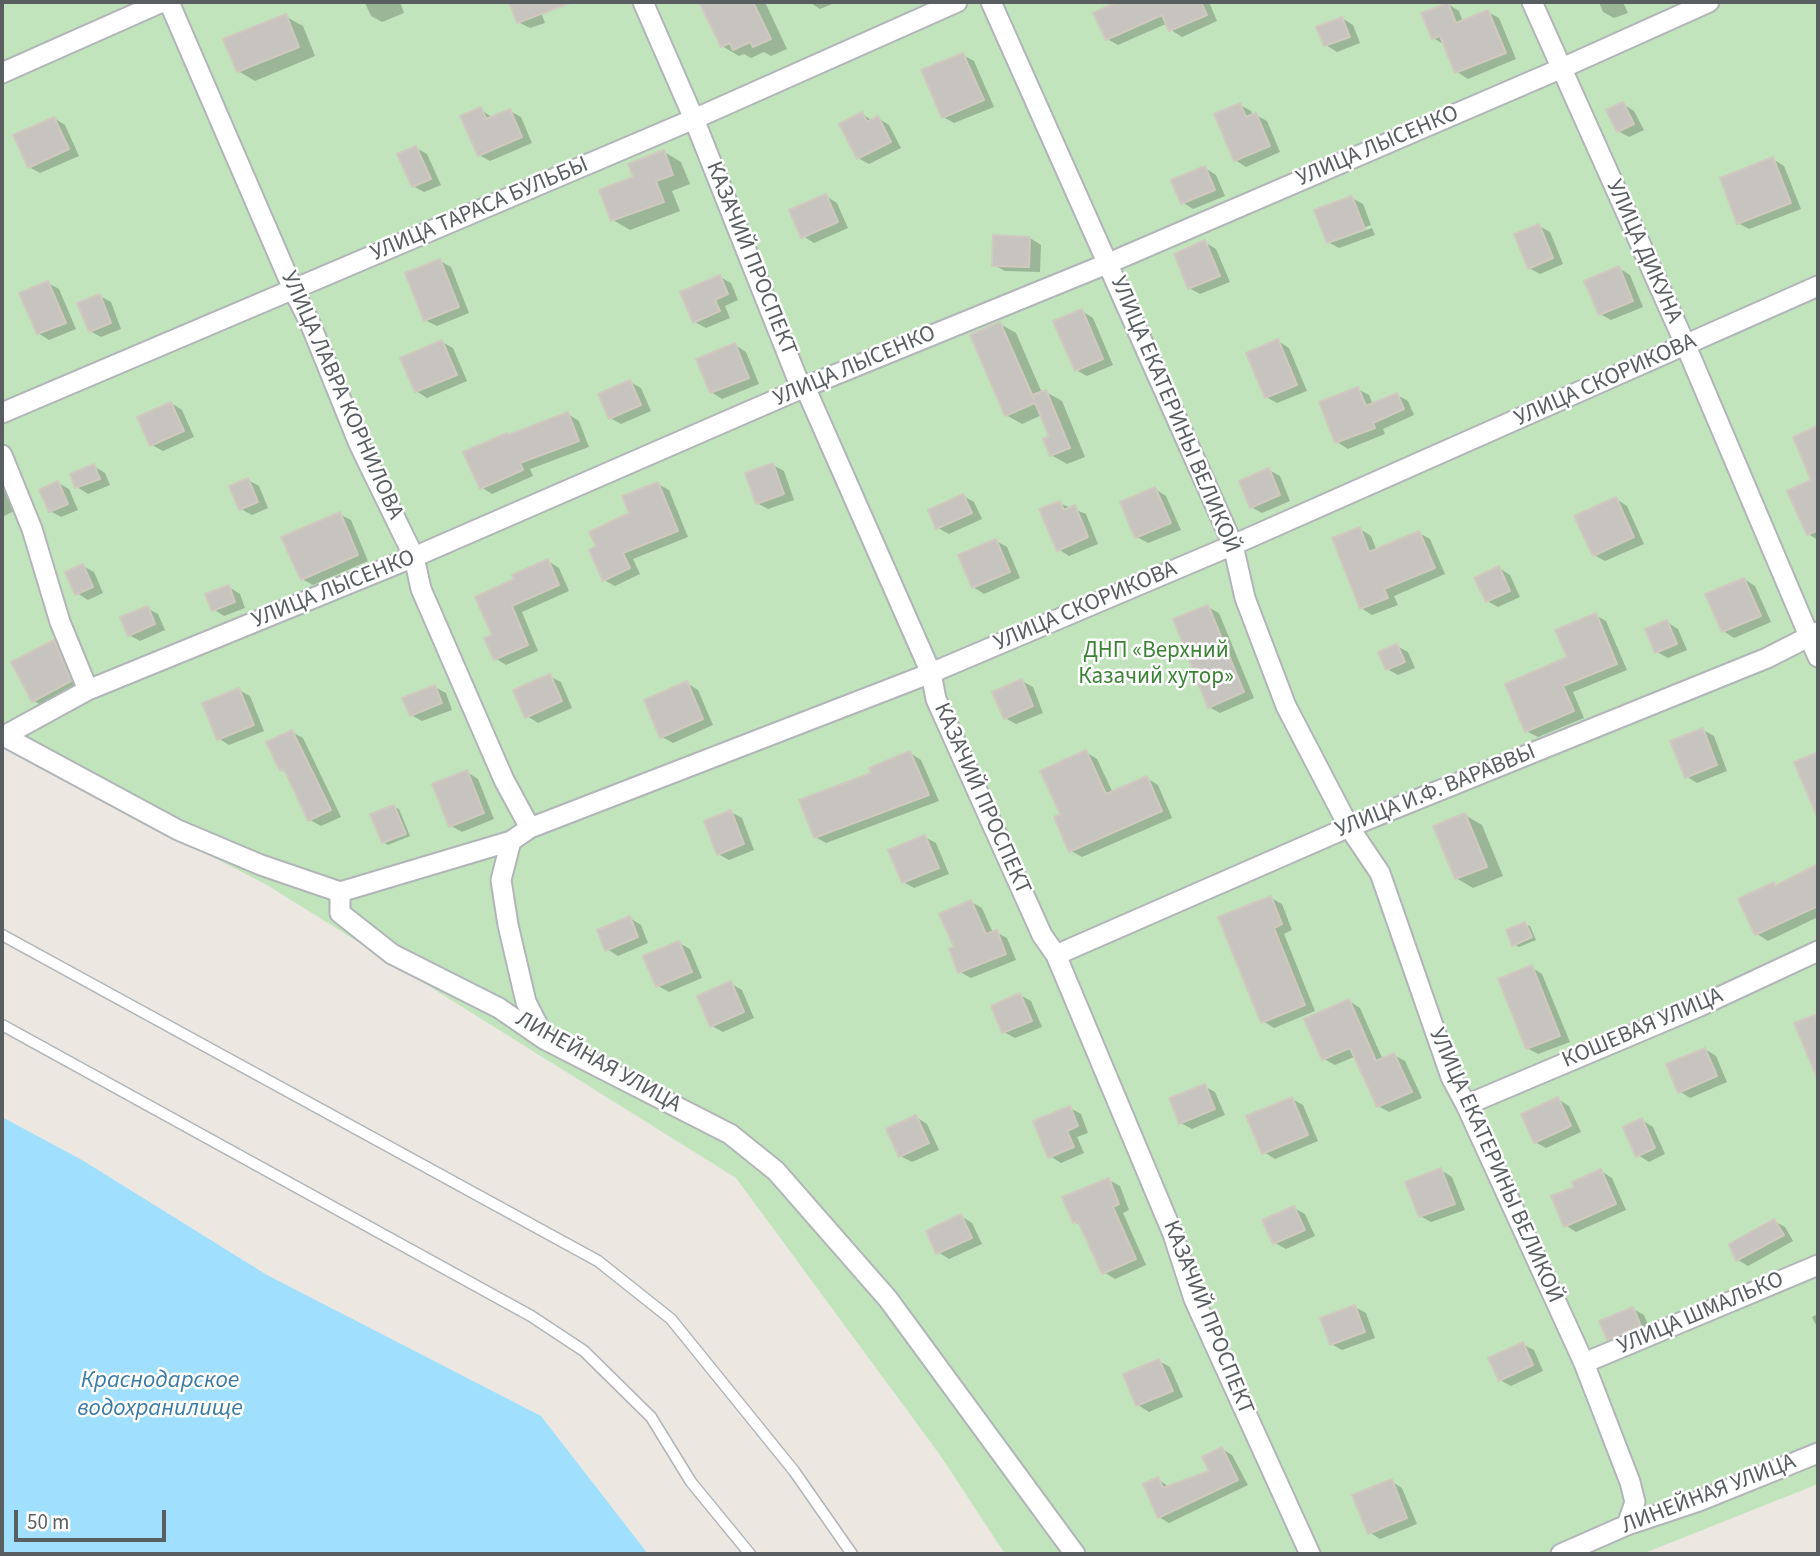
<!DOCTYPE html>
<meta charset="utf-8">
<style>
body{margin:0}
#map{position:relative;width:1820px;height:1556px;overflow:hidden;background:#ece8e1;font-family:"Source Sans 3",sans-serif}
canvas{display:block}
.frame{position:absolute;inset:0;border:4px solid #595e61;pointer-events:none}
.scale{position:absolute;left:14px;top:1510px;width:152px;height:32px;box-sizing:border-box;border:4px solid #595e61;border-top:0;padding-left:9px;font-size:21px;line-height:24px;white-space:nowrap;color:#595e61;-webkit-text-stroke:5px #fff;paint-order:stroke}
</style>
<div id="map">
<canvas width="1820" height="1556"></canvas>
<div class="frame"></div>
<div class="scale">50 m</div>
</div>
<script>
const g = document.querySelector('canvas').getContext('2d');
g.lineJoin = 'round';
function fill(path, color) { g.fillStyle = color; g.fill(path, 'evenodd'); }
const shape = rows => new Path2D(rows.map(r => 'M' + r).join(''));
function strokePath(path, color, width, dash) { g.strokeStyle = color; g.lineWidth = width; g.lineCap = dash ? 'butt' : 'round'; g.setLineDash(dash || []); g.stroke(path); }
function label(font, color, halo, rows, align = 'center') {
  g.font = font + ' "Source Sans 3",sans-serif'; g.lineWidth = 5; g.setLineDash([]); g.textBaseline = 'middle'; g.strokeStyle = halo; g.fillStyle = color; for (const [text, x, y, turn = 0] of rows) {
    g.save(); g.translate(x, y); g.rotate((+turn || 0) * Math.PI / 180); g.textAlign = isNaN(turn) ? turn : align; if (halo) g.strokeText(text, 0, 0); g.fillText(text, 0, 0); g.restore();
  }
}
const green = shape([
 [2,2,1818,2,1818,1484,1642,1554,1005,1554,940,1455,736,1178,267,885,207,854,2,737]
]);
const water = shape([
 [2,1117,82,1160,267,1275,541,1416,648,1554,2,1554]
]);
const shadow = shape([
 [369,2,400,2,404,13,382,22,371,16,365,3],
 [511,2,537,2,545,23,530,28,518,22],
 [707,2,765,2,787,49,771,56,764,52,751,58,744,54,739,56,722,46,702,4],
 [809,2,837,2,820,9],
 [1121,2,1209,2,1217,21,1182,37,1171,30,1168,23,1118,45,1107,39,1096,13],
 [1599,2,1623,2,1628,13,1614,18,1603,12],
 [1448,4,1459,11,1463,22,1488,12,1499,18,1516,59,1468,79,1457,72,1445,45,1433,38],
 [285,16,303,26,315,56,255,81,238,71],
 [1342,18,1353,25,1360,43,1337,52,1326,45],
 [963,55,974,61,994,107,954,123,943,117],
 [1623,104,1634,111,1644,130,1629,137,1618,131],
 [1240,105,1251,111,1253,116,1256,115,1267,121,1280,152,1246,167,1235,160],
 [480,109,493,118,510,111,521,117,532,143,490,161,479,155],
 [862,114,873,121,878,118,889,125,901,148,869,164,858,158],
 [54,118,65,125,79,156,40,173,29,167],
 [416,148,427,154,441,185,424,192,413,186],
 [664,152,681,162,690,184,672,191,680,211,630,230,613,220,636,178],
 [1773,159,1784,166,1801,209,1749,229,1738,223],
 [1205,168,1216,175,1225,196,1193,209,1182,202],
 [826,196,837,203,848,228,814,243,803,236],
 [1352,198,1363,204,1371,225,1333,239,1333,242,1372,228,1375,235,1339,248,1328,242],
 [1539,226,1550,232,1563,264,1540,274,1529,268],
 [1030,238,1041,245,1040,272,1005,271,994,265],
 [1205,242,1216,249,1230,282,1200,294,1189,288],
 [440,261,451,267,469,313,437,326,425,320],
 [1619,268,1630,275,1643,307,1611,320,1600,314],
 [720,277,731,283,738,300,725,306,730,318,706,328,695,322],
 [48,283,59,289,76,329,49,340,38,333],
 [100,296,111,302,121,329,101,337,90,331],
 [1082,311,1093,318,1113,365,1087,376,1076,370],
 [1000,324,1016,333,1042,393,1046,392,1062,401,1085,457,1067,464,1051,455,1051,437,1042,415,1022,424,1006,415],
 [1278,341,1289,348,1307,391,1277,403,1266,397],
 [442,342,453,348,467,381,427,398,416,391],
 [735,345,746,352,759,384,722,399,711,392],
 [630,382,641,388,651,411,621,424,610,418],
 [1358,389,1369,395,1373,405,1397,395,1408,401,1414,415,1383,429,1385,434,1348,449,1337,442],
 [171,403,182,410,194,437,163,451,152,445],
 [568,414,579,421,589,447,530,469,533,476,492,494,481,487,510,436],
 [773,465,784,471,794,500,768,509,757,503],
 [94,466,105,473,110,485,88,494,77,487],
 [1269,470,1280,476,1290,501,1262,513,1251,507],
 [1818,478,1818,540,1808,534,1789,492],
 [2,479,18,509,2,517],
 [248,480,259,486,268,508,252,515,241,509],
 [58,483,69,489,78,510,61,517,50,511],
 [658,484,669,490,688,537,633,559,640,574,615,586,604,580,631,514],
 [1155,489,1166,496,1181,530,1148,543,1137,537],
 [963,496,974,502,982,519,949,534,938,528],
 [1616,499,1627,506,1644,544,1605,561,1594,555],
 [1059,503,1086,514,1098,544,1069,556,1058,549],
 [339,514,351,520,368,561,313,585,302,579],
 [1360,529,1371,536,1377,551,1419,533,1430,539,1445,574,1394,596,1398,605,1372,615,1361,608],
 [996,541,1007,547,1020,578,984,594,973,587],
 [548,561,559,568,569,591,522,612,538,651,506,665,495,658,494,636,477,598],
 [83,566,94,572,103,593,88,600,77,593],
 [1499,568,1510,575,1520,597,1498,607,1487,601],
 [1744,579,1755,586,1771,622,1734,638,1723,631],
 [229,587,240,594,245,608,224,616,213,609],
 [1208,607,1219,613,1254,698,1220,713,1209,707],
 [147,608,158,614,165,630,140,641,129,635],
 [1595,615,1606,621,1627,670,1573,692,1584,718,1538,737,1526,731],
 [1667,622,1678,629,1687,650,1668,658,1657,652],
 [54,642,65,649,81,688,44,707,33,700],
 [1397,646,1408,652,1415,668,1398,675,1387,669],
 [549,676,561,682,572,708,538,723,527,716],
 [1022,681,1033,687,1043,713,1016,724,1005,718],
 [687,683,698,690,713,725,673,743,662,737],
 [435,687,446,693,452,710,422,721,411,715],
 [239,690,250,696,264,731,229,745,218,738],
 [1703,730,1714,736,1727,771,1697,783,1686,776],
 [292,732,303,738,341,817,321,826,310,820,289,774,281,770],
 [1086,752,1097,759,1113,793,1147,778,1158,785,1172,818,1082,857,1071,851,1062,815],
 [910,753,921,760,939,801,826,843,815,837,873,774],
 [467,772,478,779,494,819,462,832,451,826],
 [394,807,399,809,410,836,388,845,383,842],
 [731,812,742,818,754,850,729,860,718,854],
 [1465,815,1482,825,1503,876,1473,888,1456,878],
 [925,837,936,843,949,874,914,888,903,882],
 [1818,866,1818,917,1768,941,1757,934,1774,884,1778,886],
 [1271,898,1282,904,1292,930,1284,934,1315,1011,1274,1028,1263,1021],
 [971,902,982,908,993,933,996,932,1007,938,1016,960,971,978,960,972,956,948],
 [630,918,641,925,648,943,618,956,607,949],
 [1525,924,1530,926,1536,940,1519,947,1514,944],
 [679,943,690,949,702,978,669,992,658,986],
 [1531,967,1542,974,1570,1042,1538,1054,1527,1048],
 [730,983,742,990,754,1018,723,1032,712,1026],
 [1020,995,1031,1001,1042,1027,1015,1038,1004,1032],
 [1349,1001,1360,1008,1383,1060,1394,1055,1405,1061,1422,1098,1389,1112,1378,1106,1356,1056,1335,1065,1324,1059],
 [1705,1049,1716,1056,1727,1082,1690,1098,1679,1091],
 [1204,1086,1215,1092,1225,1115,1192,1129,1181,1123],
 [1292,1099,1303,1105,1318,1141,1275,1159,1264,1152],
 [1558,1099,1569,1106,1581,1132,1546,1148,1535,1142],
 [1070,1108,1081,1114,1088,1133,1077,1137,1084,1153,1061,1163,1050,1156],
 [916,1117,927,1124,939,1150,912,1162,900,1156],
 [1642,1120,1653,1127,1665,1154,1649,1162,1638,1155],
 [1441,1170,1452,1177,1465,1210,1431,1222,1420,1216],
 [1601,1171,1612,1178,1626,1210,1576,1232,1565,1225,1577,1187],
 [1109,1180,1120,1186,1129,1210,1123,1213,1146,1265,1115,1279,1104,1272,1083,1226,1074,1222],
 [1294,1208,1305,1214,1315,1236,1286,1249,1275,1243],
 [961,1216,972,1223,982,1244,949,1259,938,1252],
 [1774,1221,1785,1227,1793,1241,1748,1266,1738,1260],
 [1355,1307,1366,1313,1375,1338,1342,1350,1331,1344],
 [1633,1309,1644,1315,1651,1332,1619,1345,1608,1339],
 [1818,1314,1818,1329,1812,1317],
 [1522,1344,1534,1350,1543,1371,1511,1386,1500,1380],
 [1159,1361,1170,1367,1183,1397,1149,1412,1138,1405],
 [1222,1449,1232,1455,1248,1485,1169,1523,1159,1517,1158,1479,1169,1487,1211,1472],
 [1391,1481,1402,1488,1417,1524,1380,1539,1369,1532]
]);
const building = shape([
 [509,2,569,2,570,3,517,23,509,2],
 [699,2,753,2,771,39,753,47,750,42,733,50,730,43,721,47,699,2],
 [1117,2,1201,2,1207,15,1169,31,1162,15,1106,40,1093,13,1117,2],
 [1448,3,1456,23,1488,10,1506,53,1455,73,1440,36,1432,39,1421,13,1448,3],
 [286,14,299,47,237,72,223,39,286,14],
 [1342,17,1350,37,1324,46,1316,27,1342,17],
 [963,53,984,100,942,118,921,70,963,53],
 [1623,102,1634,124,1617,132,1606,110,1623,102],
 [1240,103,1246,117,1256,113,1270,146,1234,161,1214,114,1240,103],
 [481,107,486,119,510,109,522,137,478,156,460,116,481,107],
 [862,112,867,122,878,116,891,142,857,159,839,124,862,112],
 [54,117,69,149,28,168,13,135,54,117],
 [416,146,431,179,412,187,397,154,416,146],
 [664,150,673,175,656,181,664,202,611,221,599,190,633,177,628,164,664,150],
 [1773,157,1791,203,1737,224,1720,178,1773,157],
 [1205,166,1215,190,1181,204,1171,180,1205,166],
 [826,194,838,222,801,238,789,210,826,194],
 [1352,196,1365,229,1327,243,1314,210,1352,196],
 [1539,224,1553,258,1528,269,1514,234,1539,224],
 [993,235,1030,237,1029,267,992,266,993,235],
 [1205,240,1220,276,1188,289,1174,254,1205,240],
 [440,259,459,307,424,321,405,273,440,259],
 [1619,266,1633,301,1599,315,1584,281,1619,266],
 [720,275,728,294,715,300,720,311,693,323,680,292,720,275],
 [48,281,66,323,37,334,19,293,48,281],
 [100,294,111,323,89,332,77,303,100,294],
 [1082,309,1103,359,1075,371,1053,321,1082,309],
 [1000,322,1034,399,1032,395,1046,390,1070,448,1050,456,1043,439,1049,436,1035,403,1005,416,970,335,1000,322],
 [1278,339,1297,385,1265,398,1246,353,1278,339],
 [442,340,457,375,415,392,400,358,442,340],
 [735,343,749,378,710,393,696,359,735,343],
 [630,380,641,405,609,419,598,394,630,380],
 [1358,387,1366,406,1397,393,1404,409,1373,423,1375,428,1335,443,1319,402,1358,387],
 [171,402,184,431,150,446,137,417,171,402],
 [568,412,579,441,520,463,523,470,480,489,463,452,507,433,508,435,568,412],
 [1818,426,1818,530,1807,535,1787,491,1811,480,1793,437,1818,426],
 [773,463,784,494,756,504,745,473,773,463],
 [94,464,100,479,75,488,70,474,94,464],
 [1269,468,1280,495,1250,508,1239,481,1269,468],
 [248,478,258,502,239,510,229,486,248,478],
 [58,481,68,504,49,512,39,490,58,481],
 [658,482,678,531,623,553,630,568,603,581,589,550,596,546,589,532,629,513,622,496,658,482],
 [1155,487,1171,523,1135,538,1120,502,1155,487],
 [963,494,972,513,936,529,928,510,963,494],
 [1616,497,1634,537,1593,556,1574,516,1616,497],
 [1060,501,1064,510,1075,505,1088,537,1057,551,1039,509,1060,501],
 [340,512,358,555,301,580,281,537,340,512],
 [1360,527,1369,552,1419,531,1435,568,1384,589,1388,598,1360,609,1332,538,1360,527],
 [996,539,1010,572,972,588,958,555,996,539],
 [548,559,559,585,512,606,528,645,494,660,484,638,492,635,475,597,514,579,512,575,548,559],
 [83,564,93,587,75,595,65,572,83,564],
 [1499,566,1510,591,1486,602,1474,578,1499,566],
 [1744,578,1761,616,1722,632,1705,594,1744,578],
 [229,585,235,602,212,611,205,594,229,585],
 [1208,605,1244,692,1208,708,1173,619,1208,605],
 [148,606,155,624,128,636,120,617,148,606],
 [1596,613,1617,664,1563,686,1574,711,1525,732,1505,684,1567,657,1555,630,1596,613],
 [1667,620,1677,644,1655,653,1645,629,1667,620],
 [54,640,71,681,32,702,11,662,54,640],
 [1397,644,1405,662,1386,670,1378,652,1397,644],
 [550,674,562,701,525,718,513,690,550,674],
 [1022,679,1033,706,1004,719,992,692,1022,679],
 [687,681,703,719,660,738,644,700,687,681],
 [435,685,442,703,410,716,402,698,435,685],
 [239,688,254,725,217,740,202,703,239,688],
 [1703,728,1717,765,1685,778,1670,741,1703,728],
 [292,730,331,810,308,821,284,769,280,771,266,742,292,730],
 [1086,750,1106,794,1147,776,1162,811,1069,852,1054,817,1060,814,1040,771,1086,750],
 [910,751,929,795,814,838,799,800,871,773,869,768,910,751],
 [1818,752,1818,819,1794,762,1818,752],
 [467,770,484,813,449,827,432,784,467,770],
 [394,805,406,834,382,843,370,814,394,805],
 [731,810,744,844,717,855,704,821,731,810],
 [1465,813,1487,867,1455,879,1433,826,1465,813],
 [925,835,939,868,902,883,888,850,925,835],
 [1818,864,1818,906,1755,935,1738,899,1774,882,1775,886,1818,864],
 [1271,896,1282,924,1274,928,1305,1005,1261,1023,1218,917,1271,896],
 [971,900,986,934,997,930,1006,954,958,973,949,949,954,947,939,914,971,900],
 [630,916,638,937,605,951,597,930,630,916],
 [1525,922,1532,937,1512,946,1506,930,1525,922],
 [679,941,692,972,656,987,643,956,679,941],
 [1532,965,1560,1036,1526,1049,1498,979,1532,965],
 [731,981,744,1012,710,1027,697,996,731,981],
 [1020,993,1032,1021,1002,1033,991,1006,1020,993],
 [1349,999,1376,1061,1394,1053,1412,1092,1377,1107,1350,1048,1322,1060,1304,1019,1349,999],
 [1815,1015,1818,1024,1818,1080,1794,1023,1815,1015],
 [1705,1048,1717,1076,1678,1093,1666,1064,1705,1048],
 [1205,1084,1215,1109,1179,1124,1169,1098,1205,1084],
 [1292,1097,1308,1135,1262,1154,1246,1116,1292,1097],
 [1558,1097,1571,1126,1534,1143,1521,1114,1558,1097],
 [1070,1106,1078,1126,1067,1131,1074,1147,1048,1158,1033,1121,1070,1106],
 [916,1115,929,1143,899,1157,886,1129,916,1115],
 [1642,1118,1655,1148,1636,1157,1623,1127,1642,1118],
 [1441,1168,1455,1204,1419,1217,1405,1182,1441,1168],
 [1601,1169,1616,1204,1564,1227,1551,1196,1574,1187,1572,1182,1601,1169],
 [1109,1178,1119,1204,1113,1207,1136,1259,1102,1274,1078,1221,1073,1223,1062,1197,1109,1178],
 [1294,1206,1305,1230,1273,1244,1262,1220,1294,1206],
 [961,1214,972,1238,936,1254,926,1231,961,1214],
 [1774,1219,1784,1235,1736,1261,1729,1244,1774,1219],
 [1355,1305,1365,1332,1330,1345,1320,1318,1355,1305],
 [1633,1307,1641,1326,1607,1340,1599,1321,1633,1307],
 [1523,1342,1533,1365,1499,1381,1488,1358,1523,1342],
 [1159,1359,1173,1391,1136,1406,1123,1374,1159,1359],
 [1222,1447,1238,1480,1158,1518,1143,1484,1158,1477,1163,1488,1209,1471,1202,1457,1222,1447],
 [1392,1479,1407,1518,1368,1534,1352,1495,1392,1479]
]);
const service = shape([
 [2,935,598,1261,671,1319,794,1471,852,1554],
 [2,1025,531,1316,584,1351,651,1417,691,1482,750,1554]
]);
const minor = shape([
 [169,2,293,289,310,323,359,444,414,557,421,589,504,780,530,828],
 [643,2,694,119,797,378,805,387,931,673,936,699,1042,935,1056,955,1173,1234,1194,1299,1310,1554],
 [991,2,1233,545,1245,598,1286,706,1349,827,1380,873,1451,1077,1466,1105,1584,1363,1630,1482,1635,1502,1627,1525],
 [1532,2,1686,346,1818,657],
 [2,73,162,2],
 [2,413,694,119,957,2],
 [2,455,32,529,60,622,88,690],
 [2,735,178,830,261,865,340,892,340,913,392,954,499,1008,544,1039,730,1134,776,1171,888,1299,1075,1554],
 [4,736,88,690,414,557,805,387,1109,263,1560,69,1709,2],
 [511,841,501,880,508,925,526,1002,543,1035],
 [340,892,511,841,530,828,931,673,1233,545,1818,286],
 [1056,955,1349,827,1767,658,1818,632],
 [1466,1105,1698,1007,1818,951],
 [1584,1363,1818,1265],
 [1561,1554,1627,1525,1699,1501,1818,1453]
]);
const streetNames = [
 ["УЛИЦА ЛЫСЕНКО",1378,147,-23],
 ["УЛИЦА ТАРАСА БУЛЬБЫ",480,210,-23],
 ["УЛИЦА ДИКУНА",1643,252,66],
 ["КАЗАЧИЙ ПРОСПЕКТ",750,259,68],
 ["УЛИЦА ЛЫСЕНКО",855,367,-23],
 ["УЛИЦА СКОРИКОВА",1606,381,-24],
 ["УЛИЦА ЛАВРА КОРНИЛОВА",341,396,66],
 ["УЛИЦА ЕКАТЕРИНЫ ВЕЛИКОЙ",1174,415,67],
 ["УЛИЦА ЛЫСЕНКО",334,590,-22],
 ["УЛИЦА СКОРИКОВА",1086,607,-23],
 ["УЛИЦА И.Ф. ВАРАВВЫ",1436,792,-22],
 ["КАЗАЧИЙ ПРОСПЕКТ",981,799,66],
 ["КОШЕВАЯ УЛИЦА",1643,1029,-23],
 ["ЛИНЕЙНАЯ УЛИЦА",598,1063,29],
 ["УЛИЦА ЕКАТЕРИНЫ ВЕЛИКОЙ",1495,1166,66],
 ["УЛИЦА ШМАЛЬКО",1701,1314,-23],
 ["КАЗАЧИЙ ПРОСПЕКТ",1207,1318,68],
 ["ЛИНЕЙНАЯ УЛИЦА",1709,1495,-21]
];
const parkNames = [
 ["ДНП «Верхний",1156,652],
 ["Казачий хутор»",1156,678]
];
const waterNames = [
 ["Краснодарское",160,1382],
 ["водохранилище",160,1410]
];
fill(green, '#c1e4bd');
fill(water, '#a0dffd');
fill(shadow, '#0003');
fill(building, '#c7c3be');
strokePath(building, '#d0c9bf', 2);
strokePath(service, '#b1b5b8', 13);
strokePath(minor, '#b1b5b8', 23);
strokePath(service, '#fff', 10);
strokePath(minor, '#fff', 19);
label('23px', '#595e61', '#fff', streetNames);
label('23px', '#3c8336', '#fff', parkNames);
label('italic 24px', '#3c7ba5', '#fff', waterNames);
</script>
